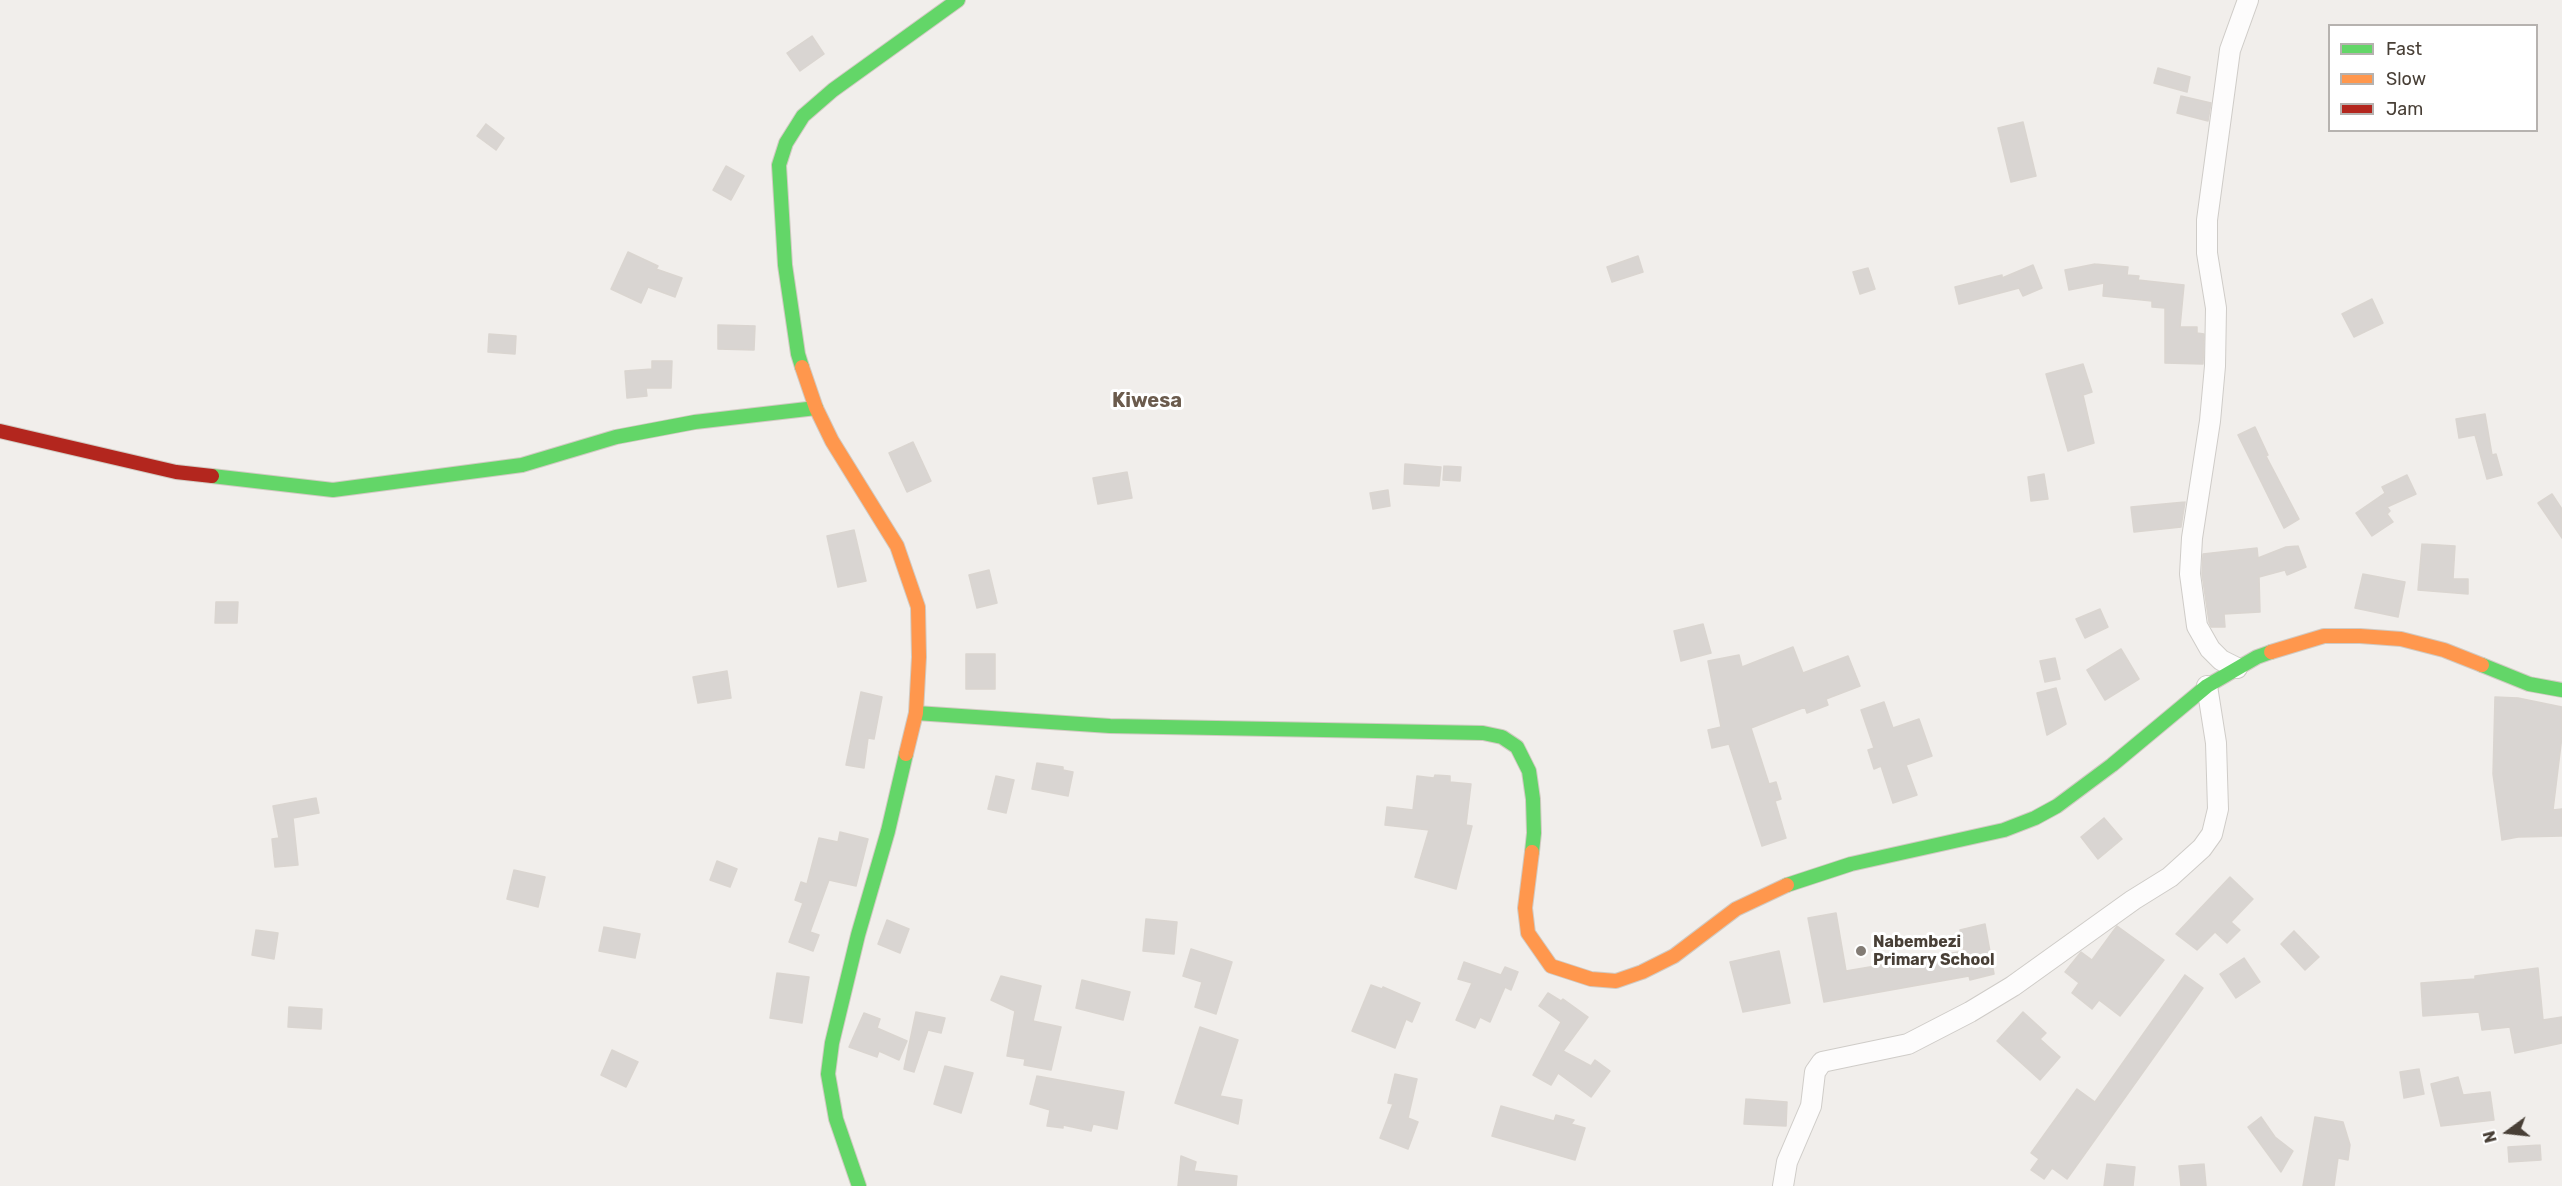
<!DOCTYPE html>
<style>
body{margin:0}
#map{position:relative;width:2562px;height:1186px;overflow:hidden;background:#f1eeeb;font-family:Rubik,sans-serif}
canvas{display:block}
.legend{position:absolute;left:2328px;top:24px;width:210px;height:108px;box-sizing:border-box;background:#fff;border:2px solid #b6b2af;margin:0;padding:8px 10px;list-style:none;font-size:18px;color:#483f36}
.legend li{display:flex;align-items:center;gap:12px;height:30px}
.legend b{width:30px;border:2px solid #b6b2af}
.north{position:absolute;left:2478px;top:1102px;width:60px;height:60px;-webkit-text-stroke:4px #fff;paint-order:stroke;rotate:255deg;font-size:16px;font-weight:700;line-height:24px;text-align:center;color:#483f36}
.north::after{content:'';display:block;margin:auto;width:21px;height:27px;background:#483f36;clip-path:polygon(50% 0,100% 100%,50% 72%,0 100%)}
</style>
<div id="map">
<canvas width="2562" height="1186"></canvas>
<ul class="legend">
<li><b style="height:8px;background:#63d668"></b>Fast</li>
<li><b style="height:8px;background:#ff974d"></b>Slow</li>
<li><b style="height:8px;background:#b3261e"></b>Jam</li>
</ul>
<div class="north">N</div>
</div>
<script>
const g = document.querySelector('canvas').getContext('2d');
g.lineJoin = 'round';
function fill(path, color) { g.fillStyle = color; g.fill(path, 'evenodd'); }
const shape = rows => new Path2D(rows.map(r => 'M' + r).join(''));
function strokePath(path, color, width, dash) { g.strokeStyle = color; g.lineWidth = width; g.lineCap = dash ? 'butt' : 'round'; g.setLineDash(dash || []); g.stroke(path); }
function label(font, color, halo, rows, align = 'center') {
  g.font = font + ' Rubik,sans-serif'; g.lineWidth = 6; g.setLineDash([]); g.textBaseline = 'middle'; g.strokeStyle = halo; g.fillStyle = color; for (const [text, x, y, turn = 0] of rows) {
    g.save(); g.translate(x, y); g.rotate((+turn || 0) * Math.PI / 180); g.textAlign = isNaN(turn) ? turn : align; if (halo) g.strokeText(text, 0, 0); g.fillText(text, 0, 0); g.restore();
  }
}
const building = shape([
 [812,36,824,54,800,71,787,53,812,36],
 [2158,68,2190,77,2187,92,2154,83,2158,68],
 [2181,96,2211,103,2208,121,2177,113,2181,96],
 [2023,122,2036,176,2011,182,1998,128,2023,122],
 [486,124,504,138,496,150,477,136,486,124],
 [726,166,744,176,731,200,713,190,726,166],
 [628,252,658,266,656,269,682,278,675,297,648,287,641,303,611,289,628,252],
 [1638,256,1643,272,1612,282,1607,267,1638,256],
 [2095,264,2128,267,2127,275,2139,276,2138,280,2184,285,2180,327,2197,327,2197,333,2204,334,2203,364,2165,363,2165,308,2152,307,2152,301,2103,296,2104,283,2069,290,2065,270,2095,264],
 [2033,265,2042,288,2023,296,2019,288,1959,304,1955,287,2002,275,2002,278,2033,265],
 [1868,268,1875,289,1860,294,1853,272,1868,268],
 [2372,299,2383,323,2354,337,2342,314,2372,299],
 [718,325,755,326,754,350,718,349,718,325],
 [489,334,516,336,515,354,488,352,489,334],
 [652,361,672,361,671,388,646,388,647,396,627,398,625,371,652,369,652,361],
 [2083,364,2092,392,2083,395,2094,443,2068,451,2046,374,2083,364],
 [2485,414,2492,455,2496,454,2502,475,2487,479,2475,435,2459,438,2456,419,2485,414],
 [2255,427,2268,455,2266,456,2299,519,2284,528,2238,435,2255,427],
 [913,442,931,481,907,492,889,453,913,442],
 [1405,464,1441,467,1439,486,1404,484,1405,464],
 [1444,466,1461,467,1460,481,1443,480,1444,466],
 [1127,472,1132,498,1098,504,1093,478,1127,472],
 [2044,474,2048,499,2031,501,2028,477,2044,474],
 [2407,475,2416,494,2387,507,2390,511,2387,514,2393,522,2372,536,2356,513,2385,493,2382,487,2407,475],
 [1388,490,1390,506,1373,509,1370,493,1388,490],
 [2552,494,2562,509,2562,538,2538,503,2552,494],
 [2185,502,2181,527,2134,532,2131,507,2185,502],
 [854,530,866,581,838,587,827,536,854,530],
 [2422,544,2455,546,2453,579,2468,579,2468,594,2418,590,2422,544],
 [2298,546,2306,567,2287,575,2285,570,2259,577,2260,612,2224,614,2225,627,2211,627,2209,622,2202,574,2203,554,2257,548,2258,558,2286,547,2298,546],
 [989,570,997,603,977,608,969,575,989,570],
 [2363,574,2405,582,2398,617,2355,608,2363,574],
 [216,602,238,602,237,623,215,623,216,602],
 [2100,609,2108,627,2085,638,2076,619,2100,609],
 [1703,624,1711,653,1681,661,1674,631,1703,624],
 [1793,647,1803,673,1848,656,1860,686,1826,699,1828,705,1807,713,1805,707,1751,728,1769,784,1776,782,1781,799,1775,801,1786,838,1762,846,1729,744,1712,748,1708,730,1721,727,1708,661,1739,655,1742,667,1793,647],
 [2121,649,2139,679,2105,700,2087,670,2121,649],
 [966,654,995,654,995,689,966,689,966,654],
 [2055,658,2060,679,2045,682,2040,661,2055,658],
 [727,671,731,698,698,703,693,677,727,671],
 [2056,688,2066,724,2047,735,2037,693,2056,688],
 [861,692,882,697,874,739,868,738,864,768,846,765,861,692],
 [2495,697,2518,698,2562,707,2562,736,2553,810,2562,809,2562,836,2518,837,2502,840,2493,774,2495,697],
 [1884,702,1893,728,1919,719,1932,756,1906,765,1917,795,1893,803,1881,766,1874,769,1868,750,1874,748,1861,710,1884,702],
 [1037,763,1063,767,1063,770,1073,772,1068,796,1032,789,1037,763],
 [1435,775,1450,776,1450,782,1471,784,1466,825,1472,826,1456,889,1415,877,1429,830,1385,825,1387,807,1413,810,1417,776,1434,778,1435,775],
 [996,776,1014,780,1006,813,988,809,996,776],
 [316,798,319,813,293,818,298,865,275,867,272,839,279,838,273,806,316,798],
 [2104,818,2122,839,2098,859,2081,837,2104,818],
 [840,832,868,839,856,886,829,880,810,932,819,935,813,951,789,942,803,903,795,900,801,882,807,884,819,838,838,842,840,832],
 [717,861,737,869,730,887,710,880,717,861],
 [514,870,545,877,538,907,507,899,514,870],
 [2230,877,2253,899,2231,922,2240,930,2227,943,2215,932,2197,950,2176,934,2230,877],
 [1836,913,1846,971,1964,951,1960,930,1985,924,1994,974,1970,980,1969,976,1824,1002,1808,918,1836,913],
 [1146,919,1177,922,1174,954,1143,951,1146,919],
 [887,920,909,929,900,953,878,944,887,920],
 [2117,926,2164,960,2120,1016,2099,1000,2092,1009,2072,993,2079,983,2065,972,2081,952,2092,960,2117,926],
 [604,927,640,934,635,958,599,951,604,927],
 [256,930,278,933,274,959,252,955,256,930],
 [2294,931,2319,957,2305,970,2281,944,2294,931],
 [1191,949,1232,962,1216,1014,1195,1007,1202,982,1183,976,1191,949],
 [1779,951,1790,1003,1743,1012,1730,962,1779,951],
 [2244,958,2260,982,2236,998,2220,974,2244,958],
 [1464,962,1501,975,1505,967,1518,972,1511,990,1505,987,1490,1022,1480,1017,1475,1028,1456,1020,1472,983,1458,979,1464,962],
 [2538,968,2543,1020,2562,1017,2562,1043,2515,1053,2510,1027,2482,1030,2479,1012,2423,1016,2421,983,2475,979,2475,976,2538,968],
 [777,973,809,977,802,1023,770,1018,777,973],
 [2185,975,2203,988,2067,1179,2052,1168,2044,1179,2031,1170,2039,1159,2031,1153,2077,1089,2095,1102,2185,975],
 [1001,976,1041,986,1033,1021,1061,1027,1051,1070,1024,1065,1025,1059,1007,1056,1015,1011,991,1000,1001,976],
 [1082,980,1130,992,1123,1020,1076,1008,1082,980],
 [1371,985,1382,989,1383,987,1420,1003,1412,1022,1406,1019,1395,1048,1352,1031,1371,985],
 [1548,993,1561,1001,1563,999,1588,1017,1563,1051,1591,1066,1595,1060,1610,1071,1591,1097,1558,1073,1551,1085,1533,1075,1561,1022,1539,1006,1548,993],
 [289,1007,322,1009,321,1029,288,1027,289,1007],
 [916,1012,945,1018,941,1033,928,1030,914,1072,904,1069,916,1012],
 [2023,1012,2046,1033,2040,1039,2060,1057,2040,1080,1997,1041,2023,1012],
 [864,1013,880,1019,877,1028,907,1041,899,1060,879,1051,877,1057,849,1047,864,1013],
 [1200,1027,1238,1040,1220,1096,1242,1100,1238,1124,1175,1103,1200,1027],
 [612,1050,638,1062,626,1087,601,1075,612,1050],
 [945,1066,973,1073,961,1113,934,1104,945,1066],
 [2419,1069,2424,1094,2404,1098,2400,1072,2419,1069],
 [1395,1074,1417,1079,1408,1118,1418,1122,1408,1149,1380,1138,1393,1104,1388,1103,1395,1074],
 [1037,1076,1124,1092,1117,1129,1093,1124,1091,1131,1063,1125,1063,1128,1047,1126,1050,1110,1030,1104,1037,1076],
 [2458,1077,2463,1095,2490,1092,2494,1120,2441,1126,2431,1084,2458,1077],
 [1746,1099,1787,1102,1786,1126,1744,1124,1746,1099],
 [1501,1106,1554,1121,1556,1115,1574,1120,1571,1124,1585,1128,1575,1160,1492,1136,1501,1106],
 [2261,1117,2275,1137,2293,1151,2281,1172,2248,1127,2261,1117],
 [2315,1117,2343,1122,2350,1145,2348,1160,2338,1158,2334,1186,2303,1186,2315,1117],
 [2540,1145,2541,1160,2509,1162,2508,1147,2540,1145],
 [1181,1156,1196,1162,1194,1171,1237,1176,1236,1186,1178,1186,1181,1156],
 [2107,1164,2135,1167,2133,1186,2104,1186,2107,1164],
 [2204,1164,2206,1186,2181,1186,2179,1166,2204,1164]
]);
const street = shape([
 [2237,668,2221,660,2210,649,2197,626,2190,574,2192,538,2210,421,2215,366,2216,308,2207,253,2207,220,2230,50,2248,0],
 [1783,1186,1787,1162,1811,1106,1815,1072,1822,1062,1908,1044,1970,1012,2013,986,2133,900,2170,877,2202,848,2212,834,2218,809,2216,743,2207,686]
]);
const fast = shape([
 [802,367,798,354,785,265,779,165,786,143,803,116,833,90,958,0],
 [212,476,333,490,522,465,616,437,695,422,816,408],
 [2482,665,2529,684,2562,690],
 [916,713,1110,726,1483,733,1502,737,1517,747,1529,771,1533,799,1534,833,1532,852],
 [1787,885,1851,864,2004,830,2035,818,2057,806,2112,765,2207,686,2257,657,2271,652],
 [859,1186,836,1119,828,1074,832,1043,858,935,888,831,906,754]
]);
const slow = shape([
 [802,367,816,408,832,441,897,546,918,607,919,657,916,713,906,754],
 [2271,652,2324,636,2360,636,2401,639,2444,650,2482,665],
 [1532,852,1525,908,1528,933,1551,966,1591,979,1616,981,1642,972,1674,956,1736,909,1787,885]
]);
const jam = shape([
 [0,431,176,472,212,476]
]);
const markers = [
 [1861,951,6,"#837c75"]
];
const poiNames = [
 ["Nabembezi",1873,942],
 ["Primary School",1873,960]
];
const quarterNames = [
 ["Kiwesa",1147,401]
];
fill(building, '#d9d5d2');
strokePath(building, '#dad5d0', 1.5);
strokePath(street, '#cfccc8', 22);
strokePath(fast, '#d1cac2', 16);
strokePath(slow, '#d1cac2', 16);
strokePath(jam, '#d1cac2', 16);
strokePath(street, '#fdfcfc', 20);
strokePath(fast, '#63d668', 14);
strokePath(slow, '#ff974d', 14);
strokePath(jam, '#b3261e', 14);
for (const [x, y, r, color] of markers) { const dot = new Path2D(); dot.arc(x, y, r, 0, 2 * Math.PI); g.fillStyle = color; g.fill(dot); strokePath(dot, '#fff', 2); }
label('bold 16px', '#483f36', '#fff', poiNames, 'left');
label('bold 20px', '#6b5b4d', '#fff', quarterNames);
</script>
